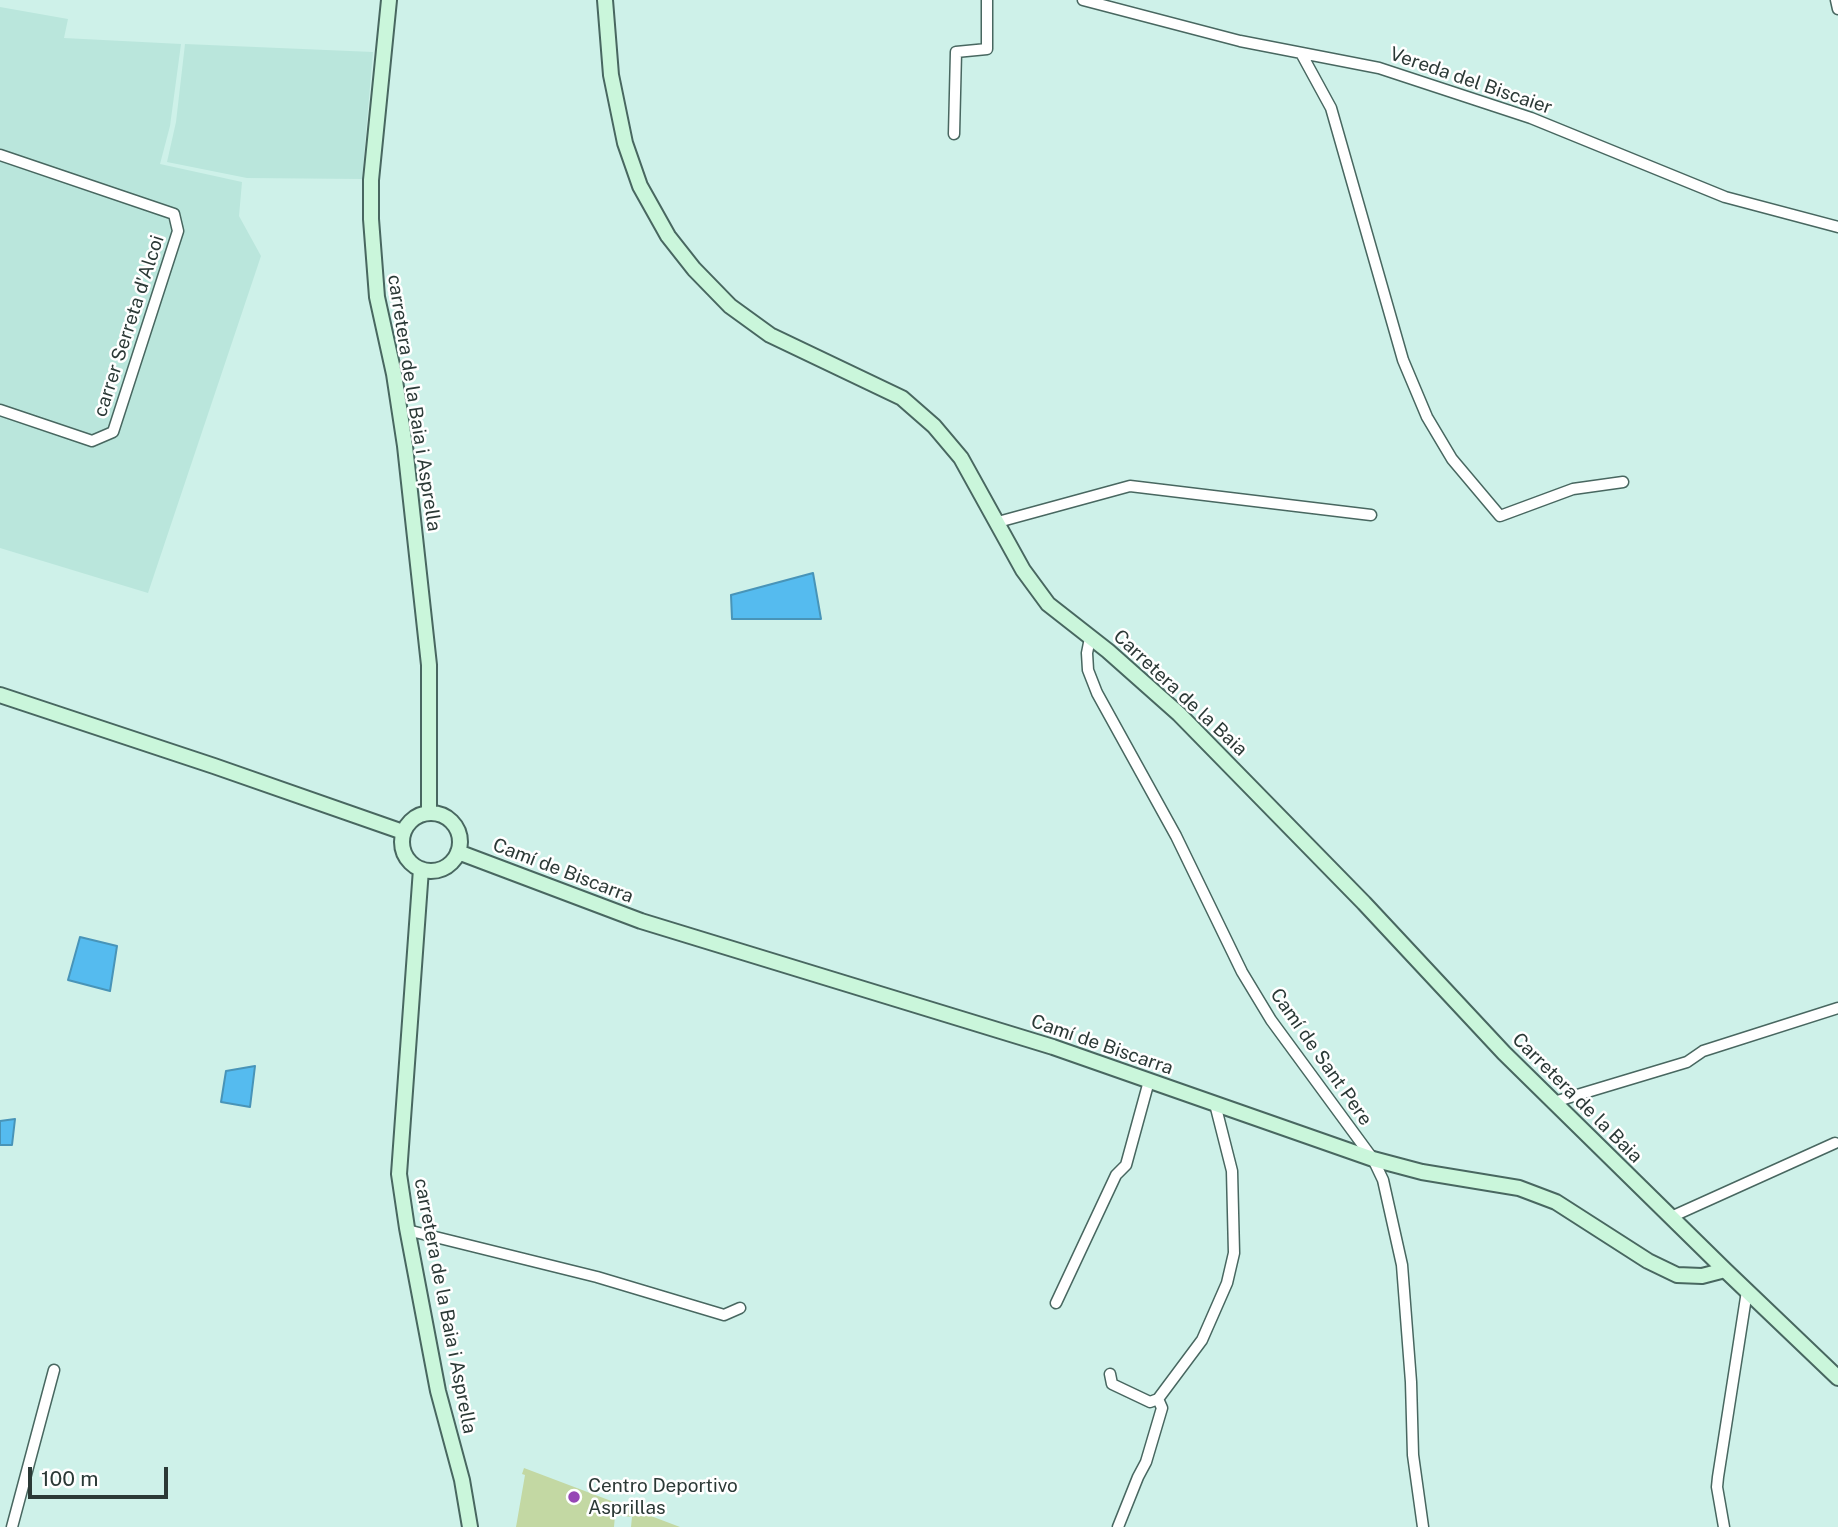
<!DOCTYPE html>
<meta charset="utf-8">
<style>
body{margin:0}
#map{position:relative;width:1838px;height:1527px;overflow:hidden;background:#cef1e9;font-family:"Public Sans",sans-serif}
canvas{display:block}
.scale{position:absolute;left:28px;top:1467px;width:140px;height:32px;box-sizing:border-box;border:4px solid #2b3936;border-top:0;padding-left:9px;font-size:21px;line-height:24px;white-space:nowrap;color:#2b3936;-webkit-text-stroke:5px #fff;paint-order:stroke}
</style>
<div id="map">
<canvas width="1838" height="1527"></canvas>
<div class="scale">100 m</div>
</div>
<script>
const g = document.querySelector('canvas').getContext('2d');
g.lineJoin = 'round';
function fill(path, color) { g.fillStyle = color; g.fill(path, 'evenodd'); }
const shape = rows => new Path2D(rows.map(r => 'M' + r).join(''));
function strokePath(path, color, width, dash) { g.strokeStyle = color; g.lineWidth = width; g.lineCap = dash ? 'butt' : 'round'; g.setLineDash(dash || []); g.stroke(path); }
function label(font, color, halo, rows, align = 'center') {
  g.font = font + ' "Public Sans",sans-serif'; g.lineWidth = 5; g.setLineDash([]); g.textBaseline = 'middle'; g.strokeStyle = halo; g.fillStyle = color; for (const [text, x, y, turn = 0] of rows) {
    g.save(); g.translate(x, y); g.rotate((+turn || 0) * Math.PI / 180); g.textAlign = isNaN(turn) ? turn : align; if (halo) g.strokeText(text, 0, 0); g.fillText(text, 0, 0); g.restore();
  }
}
const built = shape([
 [0,7,68,19,64,38,181,44,170,126,160,164,242,182,239,216,261,256,148,593,0,548],
 [185,44,373,52,362,179,247,178,167,162,176,122]
]);
const green = shape([
 [524,1468,680,1527,631,1527,632,1517,615,1515,614,1527,516,1527,525,1475,522,1474]
]);
const water = shape([
 [813,573,821,619,732,619,731,595,813,573],
 [80,937,117,946,110,991,68,980,80,937],
 [255,1066,250,1107,221,1102,226,1071,255,1066],
 [15,1119,12,1145,0,1145,0,1121,15,1119]
]);
const street = shape([
 [1083,0,1240,41,1379,68,1531,118,1725,197,1838,227],
 [1836,0,1838,9],
 [1301,53,1331,108,1403,360,1427,417,1452,459,1500,516,1573,489,1623,482],
 [954,134,956,52,987,49,987,0],
 [0,155,174,214,178,231,113,432,92,441,0,410],
 [998,522,1130,486,1371,515],
 [1090,638,1087,653,1088,670,1097,693,1176,836,1242,972,1271,1020,1373,1159,1383,1180,1402,1265,1411,1382,1413,1455,1423,1527],
 [1554,1102,1687,1062,1703,1051,1838,1008],
 [1671,1217,1835,1143],
 [407,1230,597,1277,724,1315,740,1308],
 [1056,1303,1116,1175,1126,1165,1149,1081],
 [1110,1374,1112,1384,1150,1402,1158,1399,1202,1340,1227,1283,1234,1253,1232,1171,1215,1104],
 [12,1527,54,1370],
 [1118,1527,1138,1477,1146,1462,1162,1408,1158,1399],
 [1724,1527,1717,1487,1718,1477,1747,1291]
]);
const secondary = shape([
 [389,0,371,180,371,219,377,297,394,374,405,446,429,665,429,813],
 [605,0,611,75,625,143,640,186,668,236,694,269,730,306,770,335,902,398,934,426,961,458,1023,570,1048,604,1108,651,1179,714,1364,903,1504,1053,1725,1270,1838,1378],
 [0,695,214,766,403,832],
 '402 842a29 29 0 1 1 58 0a29 29 0 1 1-58 0Z',
 [458,852,641,921,1053,1047,1373,1159,1422,1172,1519,1188,1556,1202,1648,1261,1677,1275,1702,1276,1725,1270],
 [421,869,399,1174,407,1228,438,1391,462,1480,470,1527]
]);
const markers = [
 [574,1497,7,"#9646b5"]
];
const streetNames = [
 ["Vereda del Biscaier",1471,81,19],
 ["carrer Serreta d'Alcoi",129,326,-72],
 ["carretera de la Baia i Asprella",414,403,81],
 ["Carretera de la Baia",1180,693,43],
 ["Camí de Biscarra",563,871,21],
 ["Camí de Biscarra",1102,1045,19],
 ["Camí de Sant Pere",1321,1057,55],
 ["Carretera de la Baia",1577,1098,45],
 ["carretera de la Baia i Asprella",445,1306,79]
];
const poiNames = [
 ["Centro Deportivo",588,1486],
 ["Asprillas",588,1508]
];
fill(built, '#bae6dc');
fill(green, '#c3d8a3');
fill(water, '#55bbef');
strokePath(water, '#4894b8', 2);
strokePath(street, '#486760', 13);
strokePath(secondary, '#486760', 18);
strokePath(street, '#fff', 10);
strokePath(secondary, '#caf6db', 14);
for (const [x, y, r, color] of markers) { const dot = new Path2D(); dot.arc(x, y, r, 0, 2 * Math.PI); g.fillStyle = color; g.fill(dot); strokePath(dot, '#fff', 2.5); }
label('19px', '#2b3936', '#fff', streetNames);
label('19px', '#2b3936', '#fff', poiNames, 'left');
</script>
